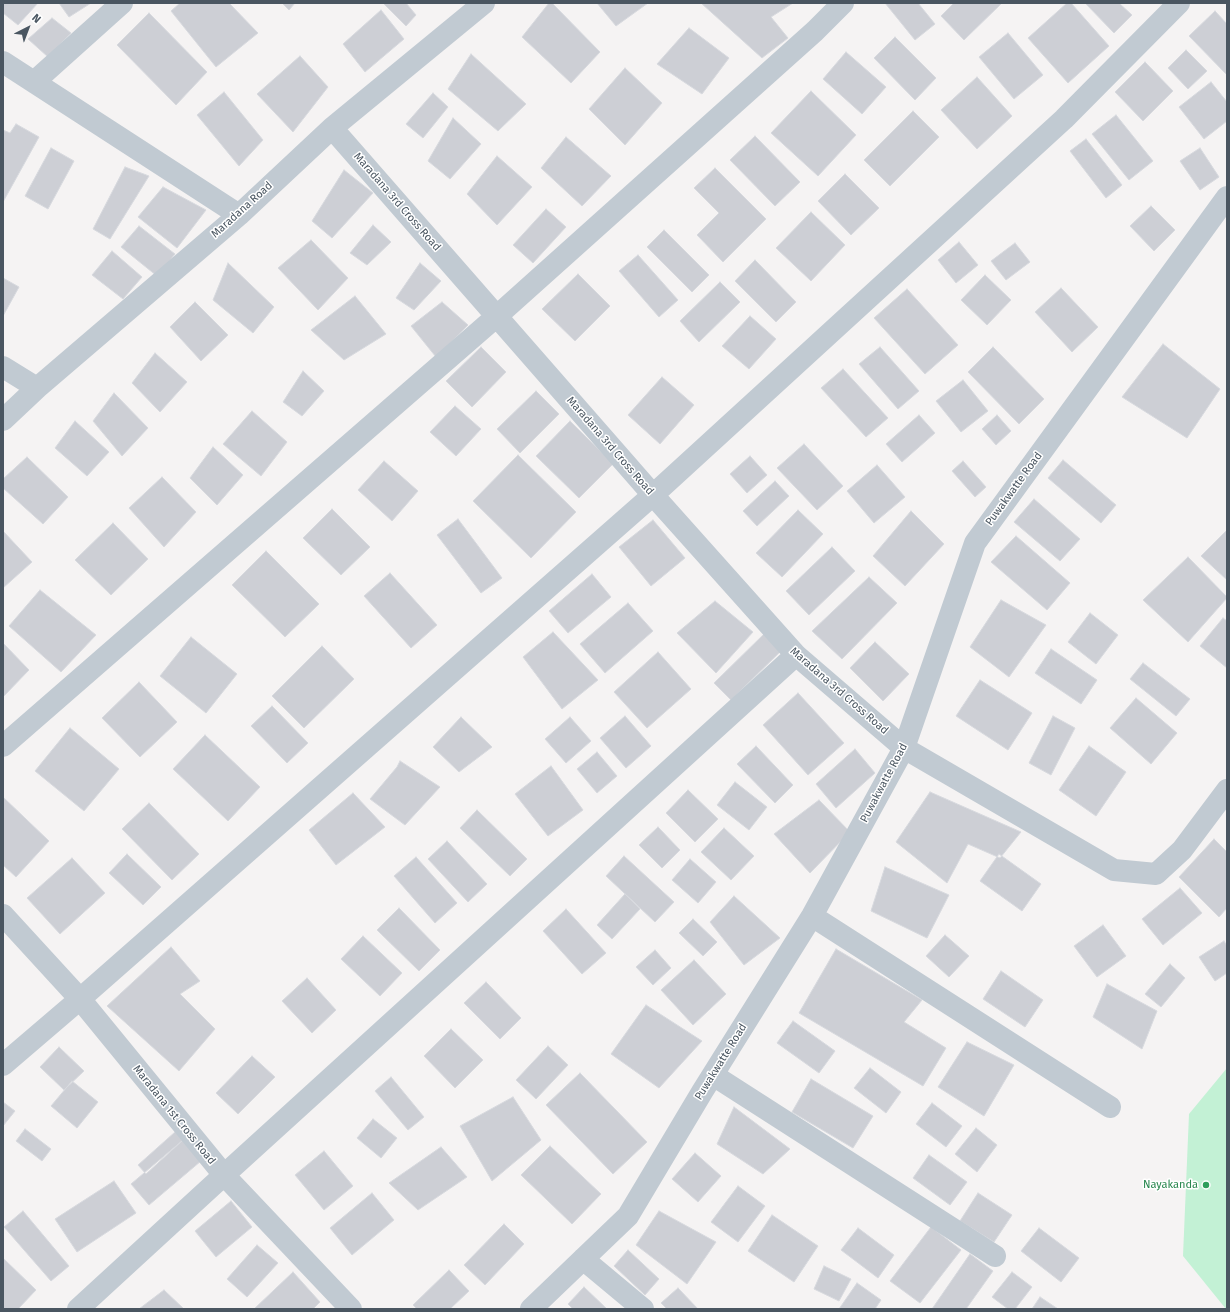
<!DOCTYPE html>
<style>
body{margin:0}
#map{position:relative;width:1230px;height:1312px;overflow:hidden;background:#f5f3f3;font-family:"Fira Sans",sans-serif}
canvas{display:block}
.frame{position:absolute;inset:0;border:4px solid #4a5661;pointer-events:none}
.north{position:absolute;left:8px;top:8px;width:40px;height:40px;-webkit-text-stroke:3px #fff;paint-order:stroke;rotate:42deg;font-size:11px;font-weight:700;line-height:16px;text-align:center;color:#4a5661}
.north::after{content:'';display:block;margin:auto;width:14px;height:18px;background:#4a5661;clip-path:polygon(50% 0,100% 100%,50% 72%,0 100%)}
</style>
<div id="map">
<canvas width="1230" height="1312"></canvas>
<div class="frame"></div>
<div class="north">N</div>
</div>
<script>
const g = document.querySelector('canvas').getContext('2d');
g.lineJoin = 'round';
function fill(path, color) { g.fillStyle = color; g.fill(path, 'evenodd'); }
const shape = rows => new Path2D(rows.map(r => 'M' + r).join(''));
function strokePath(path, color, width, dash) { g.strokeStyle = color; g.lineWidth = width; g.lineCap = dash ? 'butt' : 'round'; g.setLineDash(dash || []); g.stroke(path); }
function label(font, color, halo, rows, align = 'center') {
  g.font = font + ' "Fira Sans",sans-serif'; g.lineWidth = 3; g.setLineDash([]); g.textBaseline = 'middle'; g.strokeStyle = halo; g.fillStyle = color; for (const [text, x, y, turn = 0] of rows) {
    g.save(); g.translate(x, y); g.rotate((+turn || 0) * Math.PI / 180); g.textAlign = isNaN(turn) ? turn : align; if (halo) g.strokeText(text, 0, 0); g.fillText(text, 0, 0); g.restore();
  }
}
const green = shape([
 [1227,1068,1227,1309,1226,1309,1183,1256,1189,1114]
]);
const building = shape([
 [3,3,38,3,18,25,3,13,3,3],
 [59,3,91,3,69,17,59,3],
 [180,3,229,3,258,33,216,67,171,11,180,3],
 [282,3,295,3,289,10,282,3],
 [383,3,406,3,416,15,406,26,383,3],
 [549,3,552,3,600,52,571,83,522,37,549,3],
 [597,3,648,3,616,26,597,3],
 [701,3,793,3,771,17,788,38,762,58,701,3],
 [885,3,918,3,935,24,915,40,885,3],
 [954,3,1002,3,964,40,941,16,954,3],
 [1067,3,1071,3,1109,46,1068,83,1028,38,1067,3],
 [1085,3,1119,3,1132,15,1114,33,1085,3],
 [381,10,404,39,365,72,343,44,381,10],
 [1215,11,1227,24,1227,75,1189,36,1215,11],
 [149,13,207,72,176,105,117,45,149,13],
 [52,18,71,33,48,57,28,39,52,18],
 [689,28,729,58,702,94,657,64,689,28],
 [1008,33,1043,75,1014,99,979,57,1008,33],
 [895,37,936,78,915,100,874,58,895,37],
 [1186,50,1207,71,1188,89,1168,68,1186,50],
 [846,52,886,87,862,114,823,79,846,52],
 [471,54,526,104,498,131,448,89,471,54],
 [300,56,328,87,293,132,257,94,300,56],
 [1145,62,1173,91,1143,121,1115,92,1145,62],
 [625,68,662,103,625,145,589,109,625,68],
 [977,77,1012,116,977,149,941,110,977,77],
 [1211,82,1227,102,1227,121,1204,139,1179,107,1211,82],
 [811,91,856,135,818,176,771,133,811,91],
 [224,92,263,140,239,166,197,115,224,92],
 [433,93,448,107,423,138,406,124,433,93],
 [913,111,939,137,890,186,864,160,913,111],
 [1116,115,1153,161,1129,180,1092,134,1116,115],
 [453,118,481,144,450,179,428,161,453,118],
 [16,124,39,137,3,202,3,130,10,133,16,124],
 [755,136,800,182,775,206,730,160,755,136],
 [566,137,611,176,582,206,541,168,566,137],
 [1086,139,1122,185,1106,198,1070,151,1086,139],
 [51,148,74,161,48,209,25,196,51,148],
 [1200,148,1219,177,1200,190,1180,161,1200,148],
 [497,156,532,187,497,225,467,194,497,156],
 [125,167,149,176,110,239,93,229,125,167],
 [715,168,766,219,723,262,697,235,719,213,694,188,715,168],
 [344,170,373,193,332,238,312,221,344,170],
 [845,174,879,208,851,235,818,201,845,174],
 [163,187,206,210,177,248,138,217,163,187],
 [1151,206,1175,230,1154,251,1130,226,1151,206],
 [546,209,566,227,533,263,513,245,546,209],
 [811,212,845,245,811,281,776,248,811,212],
 [373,225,391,242,367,265,350,253,373,225],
 [139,226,175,254,157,276,121,247,139,226],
 [664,230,709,275,692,292,647,247,664,230],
 [311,240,348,278,318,310,278,268,311,240],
 [959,242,978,265,956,283,938,260,959,242],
 [1015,243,1030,262,1006,280,991,261,1015,243],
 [112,251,142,277,123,299,92,275,112,251],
 [638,255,678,300,659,317,619,271,638,255],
 [755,260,796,302,776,322,735,281,755,260],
 [228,263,274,307,253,333,213,300,228,263],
 [420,263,441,281,414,310,396,298,420,263],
 [578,274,610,306,575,341,542,309,578,274],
 [985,275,1011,300,987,325,961,300,985,275],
 [3,278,19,287,3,316,3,278],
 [720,282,740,302,699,342,680,321,720,282],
 [1061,288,1098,327,1072,352,1035,312,1061,288],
 [907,289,958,345,925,374,874,318,907,289],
 [355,296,386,334,344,360,311,330,355,296],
 [195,302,228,335,201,361,170,327,195,302],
 [442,302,468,325,436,357,411,326,442,302],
 [750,316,776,339,749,369,722,346,750,316],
 [1163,344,1220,389,1187,438,1122,397,1163,344],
 [481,347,506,372,472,407,446,381,481,347],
 [880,347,919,391,898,409,859,364,880,347],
 [993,347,1044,399,1019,424,968,372,993,347],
 [155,353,187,382,160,412,132,383,155,353],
 [843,369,888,418,866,437,821,388,843,369],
 [303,371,324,391,302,416,283,402,303,371],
 [662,377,694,405,660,444,628,415,662,377],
 [963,380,988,411,961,432,936,401,963,380],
 [536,391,559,414,520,453,497,429,536,391],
 [114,393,148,428,122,456,93,421,114,393],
 [455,406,481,429,456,456,430,432,455,406],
 [252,411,287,442,261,476,223,444,252,411],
 [919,415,935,433,902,462,886,444,919,415],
 [997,415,1011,431,996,445,982,429,997,415],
 [75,421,109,452,87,476,55,448,75,421],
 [570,421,613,464,579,498,536,456,570,421],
 [804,444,843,486,817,510,777,468,804,444],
 [213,447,243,475,217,505,190,478,213,447],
 [518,455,576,512,531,558,473,501,518,455],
 [750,456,767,475,747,493,730,474,750,456],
 [27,457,68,497,43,524,3,488,3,479,27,457],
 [1063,460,1116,505,1101,523,1048,478,1063,460],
 [384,461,418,491,392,521,358,490,384,461],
 [963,461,986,487,975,497,952,471,963,461],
 [877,465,905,497,874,523,847,491,877,465],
 [162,477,196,512,164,547,129,508,162,477],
 [775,481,789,496,757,526,743,511,775,481],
 [1034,499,1080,539,1060,561,1014,522,1034,499],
 [332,509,370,547,341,575,303,538,332,509],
 [798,510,823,534,782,577,756,553,798,510],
 [911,511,944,544,905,586,873,556,911,511],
 [458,519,502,578,481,593,437,535,458,519],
 [653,520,685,558,651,586,619,547,653,520],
 [113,523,148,559,111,595,75,560,113,523],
 [1227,530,1227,580,1201,556,1227,530],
 [3,531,32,562,3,588,3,531],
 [1016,536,1070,583,1047,610,991,562,1016,536],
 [832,547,855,571,809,615,786,591,832,547],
 [266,551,319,604,285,637,232,585,266,551],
 [1188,557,1227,597,1227,598,1188,642,1143,600,1188,557],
 [390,573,437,625,411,648,364,596,390,573],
 [592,574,611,597,568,633,549,611,592,574],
 [869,577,897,603,842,659,812,631,869,577],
 [40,590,96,635,61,672,9,626,40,590],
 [1001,600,1046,625,1009,677,970,647,1001,600],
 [715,601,753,632,716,673,677,633,715,601],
 [628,603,653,631,605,673,580,644,628,603],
 [1090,613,1118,635,1096,664,1068,642,1090,613],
 [1223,618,1227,621,1227,668,1200,646,1223,618],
 [553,632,598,680,562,709,523,657,553,632],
 [766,632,783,649,731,700,714,683,766,632],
 [191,637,237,674,206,713,160,676,191,637],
 [875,642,909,674,883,701,850,668,875,642],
 [3,643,29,670,3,697,3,643],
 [322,646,354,679,304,728,272,696,322,646],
 [1051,649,1097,680,1081,704,1035,673,1051,649],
 [658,652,691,689,647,728,614,692,658,652],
 [1143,663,1190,699,1176,716,1130,679,1143,663],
 [980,680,1032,713,1008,750,956,716,980,680],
 [139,682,177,722,140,757,102,718,139,682],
 [798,693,844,743,808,775,763,725,798,693],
 [1136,698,1177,733,1151,764,1110,728,1136,698],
 [272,706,308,743,287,763,251,726,272,706],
 [625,716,651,746,626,768,600,738,625,716],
 [1053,716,1075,728,1051,775,1029,763,1053,716],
 [461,717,492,747,459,772,433,747,461,717],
 [570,717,591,741,566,763,545,739,570,717],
 [70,728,119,769,84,811,35,771,70,728],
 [205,735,260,787,228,821,173,769,205,735],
 [756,746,793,785,775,803,737,764,756,746],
 [1089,746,1126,772,1096,816,1059,790,1089,746],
 [855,749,875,773,836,808,816,784,855,749],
 [597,752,617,776,597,793,577,769,597,752],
 [400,761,440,787,405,825,370,799,397,767,400,761],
 [551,766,583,810,548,836,515,794,551,766],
 [735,782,767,807,749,830,717,805,735,782],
 [688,790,718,819,695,842,666,813,688,790],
 [930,792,1021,832,1000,858,968,844,947,883,896,842,930,792],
 [353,793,385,827,336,865,309,830,353,793],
 [3,797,49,841,16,877,3,865,3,797],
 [819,800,850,832,810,873,774,834,819,800],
 [149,803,199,854,172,880,122,829,149,803],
 [477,810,527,859,510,876,460,828,477,810],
 [658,827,680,850,662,868,639,845,658,827],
 [724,828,754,856,731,880,701,852,724,828],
 [1214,839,1227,852,1227,908,1219,917,1179,877,1214,839],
 [447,841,487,884,468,902,428,859,447,841],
 [127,854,161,887,143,905,109,873,127,854],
 [999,854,1041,884,1022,911,980,881,999,854],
 [624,856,674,902,655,922,606,876,624,856],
 [416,857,457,903,435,923,394,876,416,857],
 [72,858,105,893,60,934,27,898,72,858],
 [690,859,716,882,698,903,672,880,690,859],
 [885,867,949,895,927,938,871,911,885,867],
 [1180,888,1202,913,1163,945,1142,919,1180,888],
 [625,894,640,909,612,939,597,925,625,894],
 [734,896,780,938,744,965,710,922,734,896],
 [399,908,440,950,419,971,377,930,399,908],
 [566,909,606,953,582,974,543,931,566,909],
 [693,919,717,942,703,956,679,933,693,919],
 [1103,925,1126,956,1097,977,1074,946,1103,925],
 [945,935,969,956,949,977,926,956,945,935],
 [363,936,402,973,380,996,341,959,363,936],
 [1224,941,1227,946,1227,973,1215,981,1199,957,1224,941],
 [171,947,200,981,180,994,215,1029,179,1071,107,1006,171,947],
 [836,949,922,1000,904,1022,946,1048,923,1086,799,1013,836,949],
 [655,950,671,968,653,985,636,967,655,950],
 [694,960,726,994,693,1025,661,990,694,960],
 [1170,964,1185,978,1161,1007,1145,994,1170,964],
 [1001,971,1043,1000,1025,1027,983,999,1001,971],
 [307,978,336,1010,312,1033,282,1001,307,978],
 [486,982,521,1018,500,1039,464,1003,486,982],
 [1107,984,1157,1011,1142,1049,1093,1017,1107,984],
 [646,1005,702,1041,659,1088,611,1054,646,1005],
 [793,1021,835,1051,819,1073,777,1043,793,1021],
 [451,1029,483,1060,455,1088,424,1056,451,1029],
 [967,1042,1014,1065,984,1116,938,1087,967,1042],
 [548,1046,568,1065,536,1099,516,1080,548,1046],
 [59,1047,84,1071,64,1090,40,1067,59,1047],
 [252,1056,275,1077,238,1114,216,1093,252,1056],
 [870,1068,901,1092,886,1113,854,1088,870,1068],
 [580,1073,647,1142,613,1174,546,1105,580,1073],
 [391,1077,424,1117,408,1130,375,1091,391,1077],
 [811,1079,873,1116,853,1148,792,1112,811,1079],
 [72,1081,98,1102,77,1128,51,1106,72,1081],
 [513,1097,541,1140,492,1181,460,1126,513,1097],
 [3,1102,15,1111,3,1126,3,1102],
 [932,1103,962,1126,946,1147,916,1124,932,1103],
 [734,1107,790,1149,763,1174,717,1144,734,1107],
 [373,1119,397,1138,381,1158,357,1138,373,1119],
 [976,1128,997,1145,977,1172,955,1154,976,1128],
 [25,1129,51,1149,42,1161,16,1141,25,1129],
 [175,1132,183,1140,146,1174,138,1165,175,1132],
 [183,1140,201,1161,149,1205,131,1184,183,1140],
 [550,1146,601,1194,572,1224,521,1175,550,1146],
 [441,1147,467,1177,418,1210,389,1183,441,1147],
 [324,1151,353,1186,324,1210,295,1175,324,1151],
 [695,1153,721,1176,698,1202,672,1179,695,1153],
 [929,1155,967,1182,950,1205,913,1178,929,1155],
 [114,1181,136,1213,77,1252,55,1219,114,1181],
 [738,1186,765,1206,738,1242,711,1222,738,1186],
 [372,1193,394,1220,352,1255,330,1228,372,1193],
 [978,1193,1012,1215,994,1242,960,1221,978,1193],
 [231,1201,252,1227,216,1257,195,1231,231,1201],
 [23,1211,69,1266,51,1281,4,1227,23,1211],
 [659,1211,716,1242,687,1284,636,1245,659,1211],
 [772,1215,818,1246,794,1282,748,1251,772,1215],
 [504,1224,524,1244,485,1285,464,1265,504,1224],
 [931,1227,961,1250,920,1303,890,1281,931,1227],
 [858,1228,894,1255,878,1278,841,1250,858,1228],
 [1039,1228,1079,1258,1061,1282,1021,1251,1039,1228],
 [257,1245,278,1263,247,1297,227,1279,257,1245],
 [628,1250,659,1279,645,1295,614,1266,628,1250],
 [970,1254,993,1271,966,1309,932,1309,970,1254],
 [3,1258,36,1290,18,1309,3,1309,3,1258],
 [824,1266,851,1279,839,1301,814,1289,824,1266],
 [449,1270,469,1291,450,1309,417,1309,413,1305,449,1270],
 [293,1272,320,1302,313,1309,254,1309,293,1272],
 [1012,1272,1032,1287,1015,1309,1008,1309,992,1297,1012,1272],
 [857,1283,881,1300,875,1309,839,1309,857,1283],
 [584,1287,607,1309,573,1309,568,1304,584,1287],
 [678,1288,698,1309,667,1309,661,1303,678,1288],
 [164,1290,184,1309,139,1309,164,1290],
 [1040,1297,1058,1309,1032,1309,1040,1297]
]);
const minor = shape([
 [3,62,239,215],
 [34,82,122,3],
 [332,128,653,495,796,655,904,748,1114,870,1156,874,1182,850,1227,790],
 [3,367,37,388],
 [3,420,37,388,239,215,332,128,484,3],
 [3,746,497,316,815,31,843,3],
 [3,915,80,999,224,1175,351,1309],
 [812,916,1110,1107],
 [3,1065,80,999,653,495,1064,119,1179,3],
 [713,1075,995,1256],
 [583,1259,643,1309],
 [78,1309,224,1175,796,655],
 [531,1309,628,1216,702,1092,812,916,904,748,975,543,1227,197]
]);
const markers = [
 [1206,1185,4,"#2e9e5b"]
];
const streetNames = [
 ["Maradana 3rd Cross Road",397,202,49],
 ["Maradana Road",242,210,-42],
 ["Maradana 3rd Cross Road",610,446,49],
 ["Puwakwatte Road",1014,489,-54],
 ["Maradana 3rd Cross Road",839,691,41],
 ["Puwakwatte Road",884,783,-62],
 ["Puwakwatte Road",721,1062,-58],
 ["Maradana 1st Cross Road",174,1115,51]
];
const leisureNames = [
 ["Nayakanda",1198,1185]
];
fill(green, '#c3f1d5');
fill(building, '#cdcfd5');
strokePath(building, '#d7d9de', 1);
strokePath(minor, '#c1cad2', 22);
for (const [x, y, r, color] of markers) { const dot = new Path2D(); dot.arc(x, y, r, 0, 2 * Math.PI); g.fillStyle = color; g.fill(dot); strokePath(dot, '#fff', 1.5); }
label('11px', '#4a5661', '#fff', streetNames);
label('11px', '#27864d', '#fff', leisureNames, 'right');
</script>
